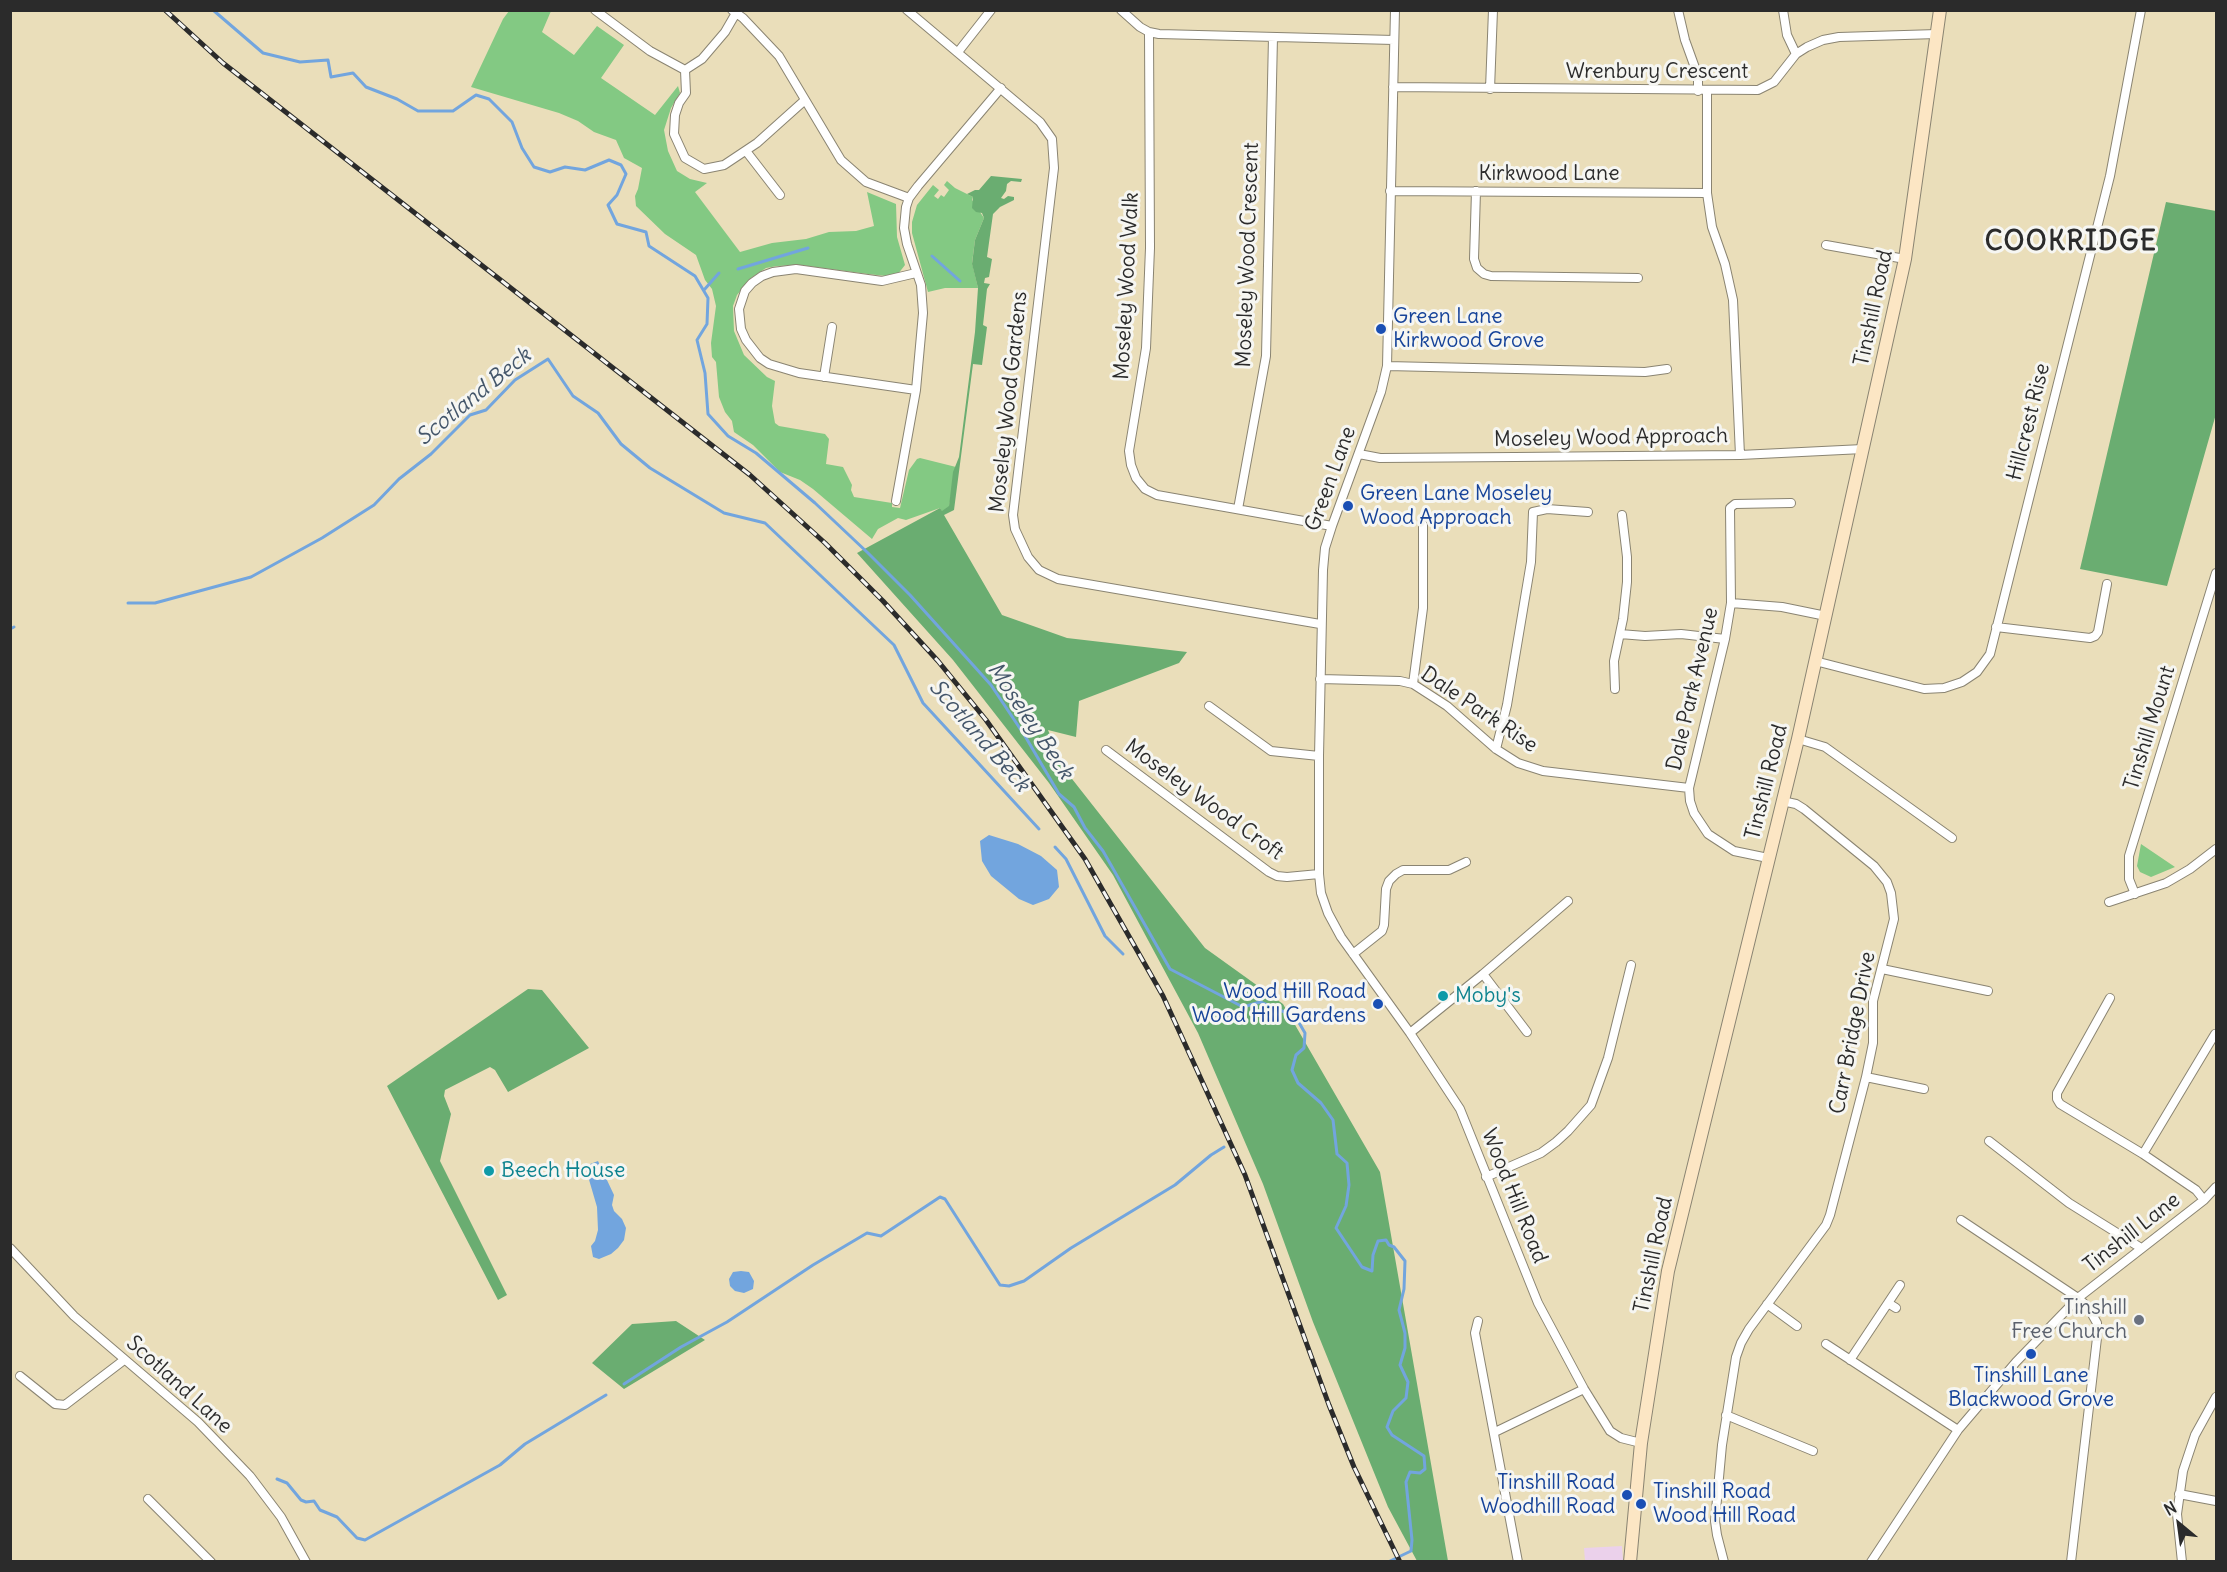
<!DOCTYPE html>
<style>
body{margin:0}
#map{position:relative;width:2227px;height:1572px;overflow:hidden;background:#eadeba;font-family:Delius,sans-serif}
canvas{display:block}
.frame{position:absolute;inset:0;border:12px solid #2b2b2b;pointer-events:none}
.north{position:absolute;left:2149px;top:1494px;width:60px;height:60px;-webkit-text-stroke:4px #f6f6f2;paint-order:stroke;rotate:331deg;font-size:16px;font-weight:700;line-height:24px;text-align:center;color:#2b2b2b}
.north::after{content:'';display:block;margin:auto;width:21px;height:27px;background:#2b2b2b;clip-path:polygon(50% 0,100% 100%,50% 72%,0 100%)}
</style>
<div id="map">
<canvas width="2227" height="1572"></canvas>
<div class="frame"></div>
<div class="north">N</div>
</div>
<script>
const g = document.querySelector('canvas').getContext('2d');
g.lineJoin = 'round';
function fill(path, color) { g.fillStyle = color; g.fill(path, 'evenodd'); }
const shape = rows => new Path2D(rows.map(r => 'M' + r).join(''));
function strokePath(path, color, width, dash) { g.strokeStyle = color; g.lineWidth = width; g.lineCap = dash ? 'butt' : 'round'; g.setLineDash(dash || []); g.stroke(path); }
function label(font, color, halo, rows, align = 'center') {
  g.font = font + ' Delius,sans-serif'; g.lineWidth = 6; g.setLineDash([]); g.textBaseline = 'middle'; g.strokeStyle = halo; g.fillStyle = color; for (const [text, x, y, turn = 0] of rows) {
    g.save(); g.translate(x, y); g.rotate((+turn || 0) * Math.PI / 180); g.textAlign = isNaN(turn) ? turn : align; if (halo) g.strokeText(text, 0, 0); g.fillText(text, 0, 0); g.restore();
  }
}
const built = shape([
 [1622,1546,1623,1561,1585,1561,1584,1548]
]);
const green = shape([
 [513,10,551,11,542,32,574,55,597,26,624,45,601,78,655,115,678,86,680,93,671,108,664,130,668,151,677,171,690,179,707,183,695,192,740,252,772,243,806,239,829,232,856,231,874,226,867,192,896,204,897,237,905,265,898,274,886,276,868,274,800,265,777,266,766,268,751,278,737,295,733,306,734,331,744,355,767,377,775,381,772,406,775,423,779,426,825,434,829,439,826,464,843,467,852,485,851,490,854,497,892,503,892,507,900,508,909,470,917,459,920,458,956,467,949,507,942,512,940,508,906,520,898,518,878,529,872,539,813,489,800,480,780,472,753,445,734,432,732,421,725,412,719,397,716,362,712,357,711,343,716,306,712,289,705,280,696,255,665,234,636,206,635,196,638,189,642,168,624,158,616,140,594,132,578,121,559,113,471,87,503,19,509,11],
 [947,181,955,188,973,197,972,200,984,218,975,240,972,263,978,288,945,288,928,292,912,233,912,222,917,205,933,185,939,190,934,196,938,199,941,195,944,197,949,190,944,185],
 [2141,844,2175,867,2151,877,2140,872,2137,866]
]);
const forest = shape([
 [991,176,1022,179,1021,182,1011,181,1007,184,1006,191,1001,198,1004,199,1008,196,1014,197,1014,200,1000,207,993,214,987,257,992,259,989,277,985,278,984,283,990,284,987,289,983,325,987,327,982,365,973,364,954,510,944,515,1002,615,1067,638,1187,652,1179,663,1079,701,1076,737,1048,730,1065,770,1205,948,1283,1004,1380,1172,1448,1561,1417,1561,1388,1507,1313,1322,1263,1184,1198,1033,1113,875,1049,783,953,660,857,553,940,508,942,511,949,506,953,472,959,457,975,332,978,288,972,264,975,240,984,218,982,213,976,212,972,208,973,197,967,194,975,190,979,190],
 [2166,202,2216,211,2216,414,2167,586,2080,569],
 [528,989,542,990,589,1048,508,1092,495,1070,490,1067,445,1090,444,1096,451,1114,440,1161,507,1295,498,1300,387,1086],
 [676,1321,705,1340,624,1389,592,1363,632,1324]
]);
const water = shape([
 [989,835,1018,844,1041,856,1057,870,1059,887,1049,899,1033,905,1019,899,991,876,982,861,980,841],
 [598,1161,614,1195,612,1205,614,1211,622,1219,626,1228,624,1240,618,1248,611,1254,599,1259,593,1257,591,1246,595,1241,598,1230,597,1207,585,1166],
 [741,1271,749,1272,754,1281,753,1289,744,1293,735,1291,730,1286,729,1279,733,1272]
]);
const stream = shape([
 [213,10,263,53,300,62,328,60,331,77,353,73,366,87,397,99,418,111,453,111,476,95,489,99,512,122,522,148,534,167,550,172,565,167,585,170,609,160,621,165,626,174,617,195,608,205,617,224,646,232,649,246,695,276,708,298,707,324,697,340,705,373,708,414,728,436,756,453,815,503,868,553,910,595,991,685,1025,736,1059,794,1074,807,1085,828,1103,851,1170,969,1243,1007,1260,1002,1287,1013,1298,1021,1305,1033,1304,1048,1296,1055,1292,1070,1298,1083,1321,1103,1333,1120,1337,1154,1347,1163,1349,1185,1346,1206,1336,1228,1362,1267,1372,1271,1373,1255,1378,1241,1386,1240,1389,1245,1394,1247,1405,1261,1404,1289,1399,1310,1405,1333,1405,1348,1400,1365,1408,1382,1406,1398,1393,1411,1387,1427,1392,1435,1424,1456,1425,1469,1420,1473,1410,1472,1406,1482,1412,1540,1411,1551,1388,1562],
 [932,256,960,281],
 [738,269,808,248],
 [704,290,719,273],
 [128,603,155,603,251,577,322,538,374,505,399,479,431,454,470,415,486,410,515,380,548,359,573,396,598,413,621,444,650,468,724,513,765,523,894,645,923,703,1039,829],
 [10,629,14,627],
 [1055,847,1066,859,1105,936,1123,954],
 [624,1384,681,1347,727,1322,813,1265,867,1233,881,1236,940,1197,945,1199,1000,1285,1009,1286,1024,1281,1071,1248,1175,1185,1211,1155,1224,1147],
 [277,1479,287,1483,301,1500,306,1502,314,1501,320,1510,337,1517,357,1538,365,1540,500,1465,525,1444,606,1395]
]);
const street = shape([
 [595,10,650,51,685,70,702,59,725,32,736,13],
 [732,10,743,18,779,56,841,160,866,182,909,198],
 [907,10,1040,122,1052,139,1054,168,1013,515,1015,529,1028,557,1039,570,1058,579,1320,624],
 [1121,10,1140,27,1149,32,1159,34,1394,40],
 [1395,10,1387,366,1381,392,1332,526,1325,548,1323,570,1319,756,1319,874,1321,893,1328,913,1341,937,1410,1033,1460,1109,1538,1303,1584,1389,1610,1431,1621,1438,1641,1443],
 [1678,10,1685,40,1698,76,1698,91],
 [1783,10,1787,35,1796,54],
 [1149,32,1150,248,1146,348,1129,451,1131,465,1136,478,1145,489,1157,495,1332,526],
 [958,52,991,10],
 [685,70,686,93,679,103,675,115,674,134,685,158,704,169,724,165,757,143,805,100],
 [1393,87,1758,90,1774,82,1796,54,1807,47,1823,40,1839,37,1937,34],
 [1490,89,1493,10],
 [1707,91,1707,193,1712,227,1725,264,1733,300,1740,455],
 [746,151,780,195],
 [1390,191,1707,193],
 [1476,191,1474,259,1477,268,1484,274,1491,276,1638,278],
 [1826,245,1905,259],
 [916,273,882,281,796,269,773,272,762,276,752,283,745,291,739,309,741,329,746,340,760,358,769,364,799,373,916,390],
 [1387,366,1645,372,1667,369],
 [824,377,832,327],
 [1359,454,1380,458,1515,457,1740,455,1863,449],
 [896,501,916,390,923,313,921,285,907,244,904,228,906,207,909,198,918,186,1001,88],
 [1238,509,1266,356,1273,37],
 [1731,603,1782,607,1826,616],
 [1996,627,2090,638,2095,636,2098,632,2107,584],
 [1620,634,1645,636,1681,634,1725,639],
 [1815,661,1924,689,1944,688,1962,682,1977,672,1990,654,2110,176,2141,10],
 [1320,679,1400,681,1413,684,1447,706,1496,749,1518,763,1543,771,1689,788],
 [1413,684,1423,608,1423,525],
 [1615,689,1614,661,1623,619,1627,582,1627,557,1622,515],
 [1209,706,1271,751,1319,756],
 [1798,739,1825,747,1952,838],
 [1496,749,1507,705,1531,562,1533,512,1547,509,1588,512],
 [1106,750,1269,872,1277,876,1287,877,1319,874],
 [1768,858,1734,851,1708,834,1694,813,1690,801,1689,788,1725,639,1731,603,1730,508,1735,504,1791,503],
 [2135,894,2129,879,2129,856,2216,573],
 [2109,902,2166,883,2190,869,2216,849],
 [1353,954,1382,931,1384,925,1386,889,1389,881,1396,874,1403,870,1449,870,1466,862],
 [1882,969,1988,991],
 [1483,974,1527,1032],
 [2110,998,2057,1093,2057,1099,2060,1104,2143,1154,2196,1190,2204,1200],
 [1410,1033,1483,974,1568,901],
 [1866,1077,1924,1089],
 [1989,1141,2069,1203,2141,1248],
 [2143,1154,2215,1034],
 [1486,1177,1541,1153,1556,1142,1568,1131,1591,1105,1608,1058,1631,965],
 [1961,1220,2078,1298,2088,1307,2097,1323,2097,1338,2071,1562],
 [10,1248,74,1316,198,1422,250,1476,281,1517,306,1562],
 [1888,1303,1896,1308],
 [1767,1304,1797,1326],
 [1478,1321,1475,1333,1518,1562],
 [1826,1344,1958,1430],
 [1850,1360,1900,1285],
 [20,1376,55,1404,65,1405,124,1360],
 [1726,1415,1813,1451],
 [1495,1432,1584,1389],
 [2179,1494,2216,1501],
 [148,1499,211,1562],
 [1724,1562,1717,1535,1715,1521,1722,1445,1736,1357,1741,1343,1749,1329,1826,1225,1830,1215,1866,1077,1873,1043,1873,1001,1894,919,1891,893,1887,882,1874,866,1804,809,1796,804,1782,801],
 [1871,1562,1958,1430,2016,1362,2078,1298,2204,1200,2216,1187],
 [2182,1562,2177,1514,2183,1471,2195,1435,2216,1397]
]);
const secondary = shape([
 [1630,1562,1641,1443,1668,1271,1798,739,1905,259,1940,10]
]);
const rail = shape([
 [165,10,223,63,750,475,825,543,883,601,938,661,986,720,1085,859,1163,996,1245,1175,1329,1405,1354,1467,1400,1562]
]);
const markers = [
 [1381,329,6,"#1a4fb4"],
 [1348,506,6,"#1a4fb4"],
 [1443,996,6,"#0f9aa8"],
 [1378,1004,6,"#1a4fb4"],
 [489,1171,6,"#0f9aa8"],
 [2139,1320,6,"#6b7280"],
 [2031,1354,6,"#1a4fb4"],
 [1627,1495,6,"#1a4fb4"],
 [1641,1504,6,"#1a4fb4"]
];
const streetNames = [
 ["Wrenbury Crescent",1657,72],
 ["Kirkwood Lane",1549,174],
 ["Moseley Wood Crescent",1248,255,-88],
 ["Moseley Wood Walk",1127,286,-87],
 ["Tinshill Road",1874,308,-78],
 ["Moseley Wood Gardens",1009,402,-84],
 ["Hillcrest Rise",2029,422,-76],
 ["Moseley Wood Approach",1611,438,-1],
 ["Green Lane",1331,479,-70],
 ["Dale Park Avenue",1693,689,-77],
 ["Dale Park Rise",1479,710,34],
 ["Tinshill Mount",2150,728,-73],
 ["Tinshill Road",1767,782,-76],
 ["Moseley Wood Croft",1204,800,36],
 ["Carr Bridge Drive",1853,1033,-79],
 ["Wood Hill Road",1514,1196,68],
 ["Tinshill Lane",2132,1233,-38],
 ["Tinshill Road",1654,1255,-78],
 ["Scotland Lane",179,1385,42]
];
const transitNames = [
 ["Green Lane",1393,317],
 ["Kirkwood Grove",1393,341],
 ["Green Lane Moseley",1360,494],
 ["Wood Approach",1360,518],
 ["Wood Hill Road",1366,992,"right"],
 ["Wood Hill Gardens",1366,1016,"right"],
 ["Tinshill Lane",2031,1376,"center"],
 ["Blackwood Grove",2031,1400,"center"],
 ["Tinshill Road",1615,1483,"right"],
 ["Woodhill Road",1615,1507,"right"],
 ["Tinshill Road",1653,1492],
 ["Wood Hill Road",1653,1516]
];
const cultureNames = [
 ["Moby's",1455,996],
 ["Beech House",501,1171]
];
const worshipNames = [
 ["Tinshill",2127,1308],
 ["Free Church",2127,1332]
];
const waterNames = [
 ["Scotland Beck",474,397,-39],
 ["Moseley Beck",1030,721,56],
 ["Scotland Beck",979,736,49]
];
const districtNames = [
 ["COOKRIDGE",2071,242]
];
fill(built, '#ebd1eb');
fill(green, '#83c983');
fill(forest, '#6aad71');
fill(water, '#72a5de');
strokePath(stream, '#72a5de', 3);
strokePath(street, '#8a8472', 10);
strokePath(secondary, '#8a8472', 14);
strokePath(street, '#fff', 8);
strokePath(secondary, '#fce6c4', 12);
strokePath(rail, '#2b2b2b', 5);
strokePath(rail, '#f6f6f2', 3, [9]);
for (const [x, y, r, color] of markers) { const dot = new Path2D(); dot.arc(x, y, r, 0, 2 * Math.PI); g.fillStyle = color; g.fill(dot); strokePath(dot, '#f6f6f2', 2); }
label('21px', '#2b2b2b', '#f6f6f2', streetNames);
label('21px', '#164399', '#f6f6f2', transitNames, 'left');
label('21px', '#0d838f', '#f6f6f2', cultureNames, 'left');
label('21px', '#5b616d', '#f6f6f2', worshipNames, 'right');
label('italic 22px', '#44566a', '#f6f6f2', waterNames);
g.letterSpacing = '1.5px';
label('bold 27px', '#2b2b2b', '#f6f6f2', districtNames);
g.letterSpacing = '0px';
</script>
